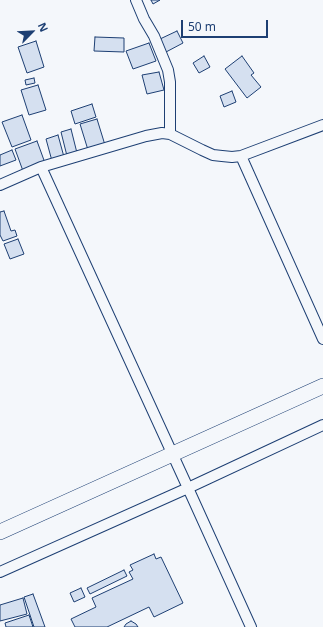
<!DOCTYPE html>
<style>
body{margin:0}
#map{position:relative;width:323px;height:627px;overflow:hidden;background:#f4f7fb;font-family:"Noto Sans",sans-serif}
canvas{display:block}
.north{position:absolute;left:12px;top:12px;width:40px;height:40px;-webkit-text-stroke:3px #f4f7fb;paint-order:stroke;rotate:66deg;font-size:11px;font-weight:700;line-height:16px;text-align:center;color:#1d3f73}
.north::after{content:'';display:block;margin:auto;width:14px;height:18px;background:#1d3f73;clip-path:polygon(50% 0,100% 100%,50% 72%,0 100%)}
.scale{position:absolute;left:181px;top:20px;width:87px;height:18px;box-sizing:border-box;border:2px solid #1d3f73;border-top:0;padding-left:5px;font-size:12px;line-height:14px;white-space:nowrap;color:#1d3f73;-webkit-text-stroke:3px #f4f7fb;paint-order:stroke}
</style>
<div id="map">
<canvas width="323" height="627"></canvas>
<div class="north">N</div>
<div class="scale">50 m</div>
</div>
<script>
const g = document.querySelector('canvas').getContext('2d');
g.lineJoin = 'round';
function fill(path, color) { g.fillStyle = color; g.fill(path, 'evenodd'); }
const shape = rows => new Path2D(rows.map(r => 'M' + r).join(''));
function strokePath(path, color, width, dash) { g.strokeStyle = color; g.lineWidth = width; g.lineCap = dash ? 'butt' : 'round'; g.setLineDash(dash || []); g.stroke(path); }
const building = shape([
 [151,0,160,0,153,4,151,0],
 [177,31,183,43,166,52,160,39,177,31],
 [95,37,124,38,124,52,94,51,95,37],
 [36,41,44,67,27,73,18,47,36,41],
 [149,43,156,61,133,69,126,51,149,43],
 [204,56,210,67,199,73,193,63,204,56],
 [242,56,254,73,251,75,261,87,247,98,225,69,242,56],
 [159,72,164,90,147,94,142,75,159,72],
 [34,78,35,83,26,85,25,80,34,78],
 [38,85,46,110,29,115,21,90,38,85],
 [232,91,236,102,224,107,220,96,232,91],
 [92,104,96,117,75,124,71,111,92,104],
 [22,115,31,140,12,147,2,122,22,115],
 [97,119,105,145,88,150,80,124,97,119],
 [71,129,77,153,67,156,61,132,71,129],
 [58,135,64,157,52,161,46,139,58,135],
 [37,141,45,163,23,171,15,149,37,141],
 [12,150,16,160,0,166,0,155,12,150],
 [4,211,11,231,15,230,17,236,3,241,0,235,0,212,4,211],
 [18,239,24,254,10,259,4,244,18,239],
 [154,554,156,559,161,557,183,603,154,617,149,607,107,627,75,627,71,619,96,607,92,598,133,579,129,572,133,570,130,565,154,554],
 [124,570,127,576,90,594,87,588,124,570],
 [81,588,85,597,74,602,70,593,81,588],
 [33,594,45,627,34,627,24,597,33,594],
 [23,598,27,614,0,621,0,605,23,598],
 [29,615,33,627,6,627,5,623,29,615],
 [131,621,136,624,138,627,124,627,126,624,131,621]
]);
const street = shape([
 [136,0,144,19,154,36,168,70,170,82,170,134],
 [241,156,323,339],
 [41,167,188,488,251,627],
 [0,185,41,167,146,136,162,133,170,134,202,150,213,155,222,156,232,157,241,156,323,125],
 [0,572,188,488,323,425]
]);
const secondary = shape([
 [0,532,323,386]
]);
fill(building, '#d5e0f0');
strokePath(building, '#1d3f73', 1);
strokePath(street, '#1d3f73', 12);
strokePath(secondary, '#1d3f73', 16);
strokePath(street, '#f4f7fb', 10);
strokePath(secondary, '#f4f7fb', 15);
</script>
